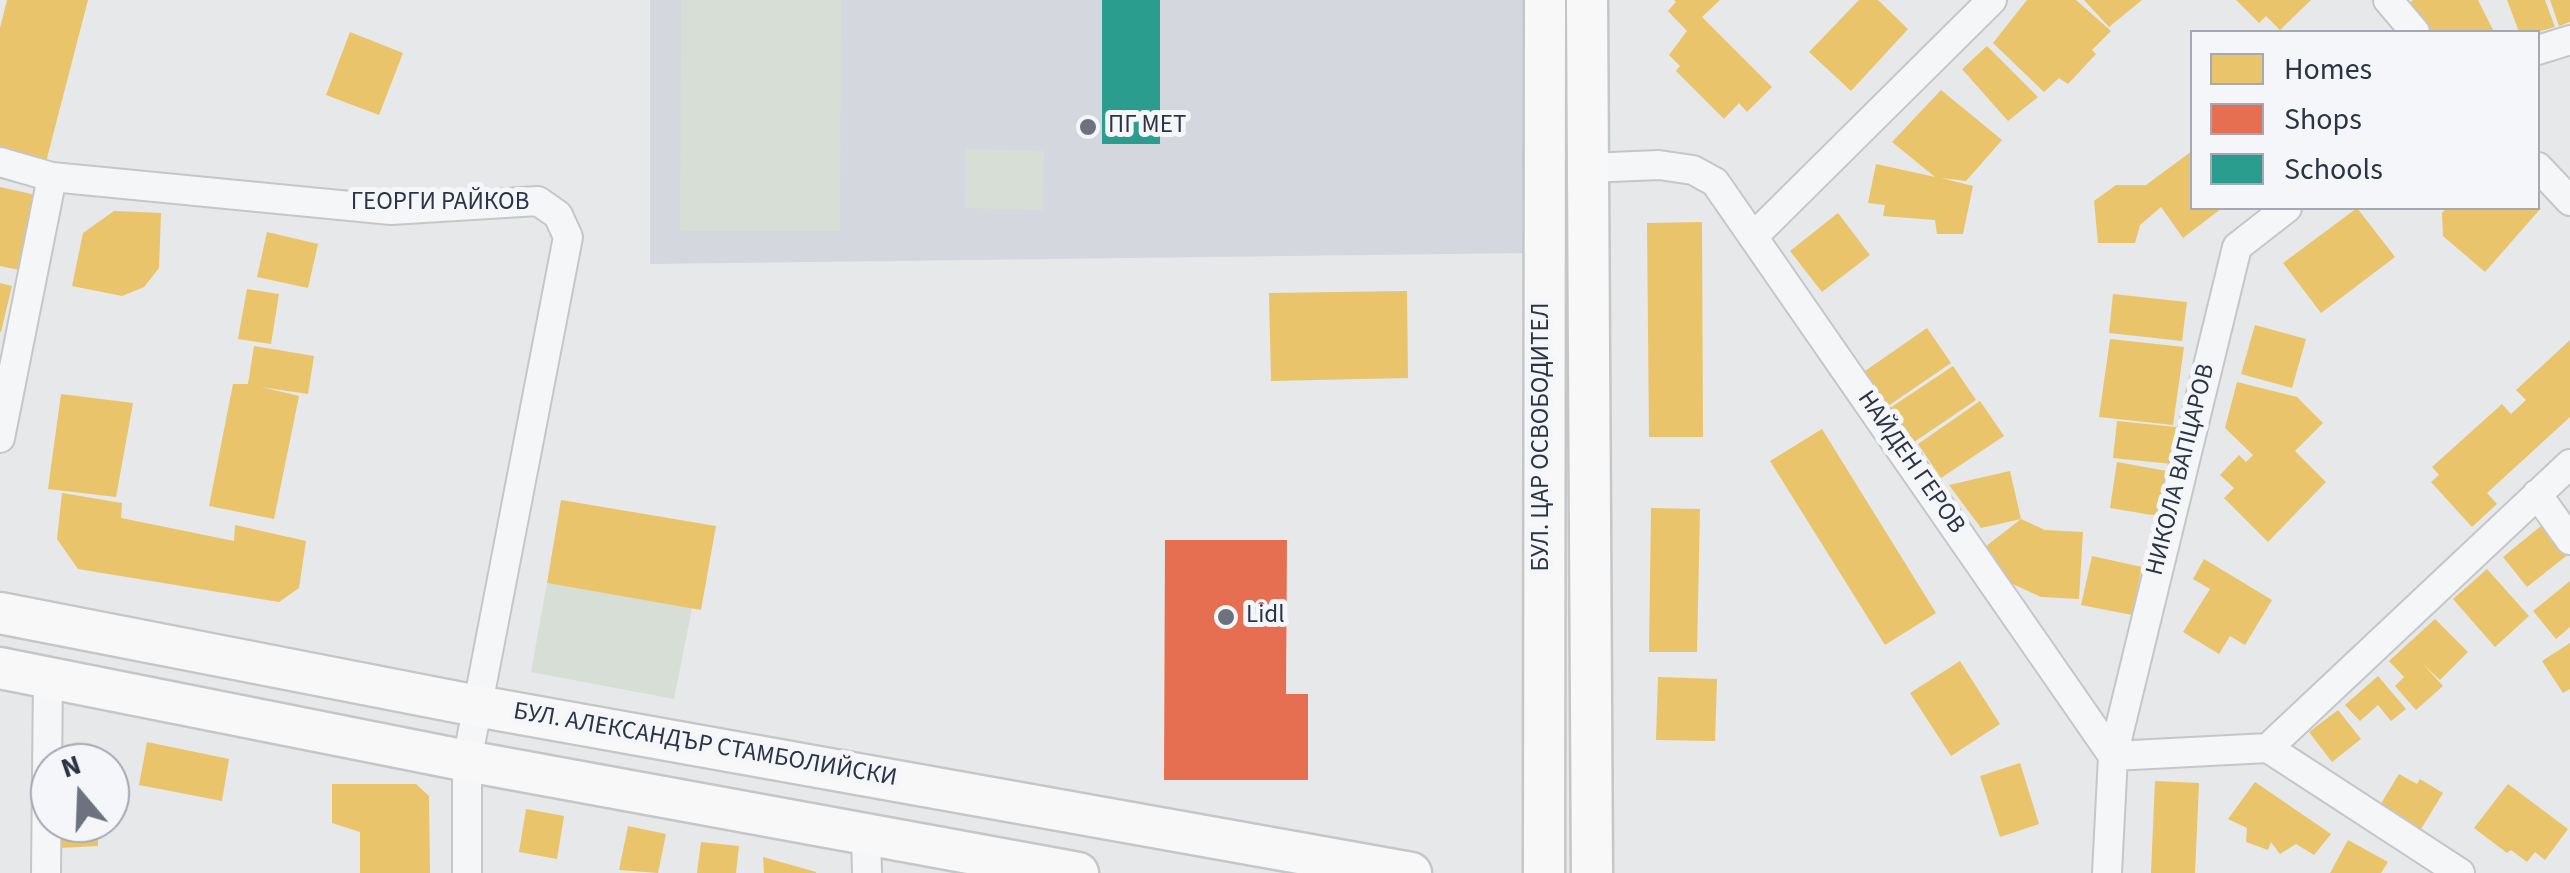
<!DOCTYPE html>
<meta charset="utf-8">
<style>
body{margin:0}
#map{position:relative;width:2570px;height:873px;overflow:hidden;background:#e6e8ea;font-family:"Source Sans 3",sans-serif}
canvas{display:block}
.legend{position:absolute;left:2190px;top:30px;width:350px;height:180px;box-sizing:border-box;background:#f4f6f9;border:2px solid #a4a8b1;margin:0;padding:12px 18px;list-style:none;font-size:30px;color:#2b3445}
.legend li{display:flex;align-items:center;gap:20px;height:50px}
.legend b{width:50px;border:2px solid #a4a8b1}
.north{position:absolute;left:30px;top:743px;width:100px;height:100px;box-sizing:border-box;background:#f4f6f9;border:2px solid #a4a8b1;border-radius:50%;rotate:341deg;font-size:28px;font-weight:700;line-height:40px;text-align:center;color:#2b3445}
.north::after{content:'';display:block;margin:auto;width:35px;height:45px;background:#6c737f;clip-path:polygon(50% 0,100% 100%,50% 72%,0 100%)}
</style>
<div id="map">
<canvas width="2570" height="873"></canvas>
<ul class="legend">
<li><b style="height:28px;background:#e9c46a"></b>Homes</li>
<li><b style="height:28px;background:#e76f51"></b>Shops</li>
<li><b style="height:28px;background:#2a9d8f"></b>Schools</li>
</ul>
<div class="north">N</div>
</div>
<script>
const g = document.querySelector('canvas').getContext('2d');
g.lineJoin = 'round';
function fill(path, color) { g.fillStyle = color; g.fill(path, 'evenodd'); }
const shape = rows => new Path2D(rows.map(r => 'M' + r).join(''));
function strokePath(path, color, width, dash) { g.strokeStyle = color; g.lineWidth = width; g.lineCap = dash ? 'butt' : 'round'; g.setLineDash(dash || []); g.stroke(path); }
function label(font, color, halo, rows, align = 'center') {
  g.font = font + ' "Source Sans 3",sans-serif'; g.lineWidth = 10; g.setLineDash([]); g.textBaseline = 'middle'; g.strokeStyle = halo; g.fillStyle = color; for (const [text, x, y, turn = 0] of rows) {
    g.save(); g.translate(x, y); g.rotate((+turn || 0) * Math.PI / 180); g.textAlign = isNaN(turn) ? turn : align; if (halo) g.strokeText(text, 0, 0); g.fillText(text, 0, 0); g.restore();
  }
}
const built = shape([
 [650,0,1525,0,1527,253,650,264]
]);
const green = shape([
 [681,0,841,0,840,231,680,231],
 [966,149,1044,151,1042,210,965,208],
 [547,583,692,608,674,699,531,672]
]);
const homes = shape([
 [7,0,88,0,45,166,0,155,0,28],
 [1674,0,1720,0,1702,17,1772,87,1747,112,1739,103,1724,119,1676,71,1680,66,1669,55,1687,31,1668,11,1676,2],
 [1859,0,1878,0,1908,29,1851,91,1809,52],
 [2027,0,2076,0,2111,31,2092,50,2096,54,2068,84,2059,78,2044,92,1993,43],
 [2084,0,2142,0,2109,27],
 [2236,0,2311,0,2280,30,2266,16,2259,23],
 [2413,0,2478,0,2494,32,2431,32,2408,4],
 [2507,0,2545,0,2555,27,2537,32,2519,32],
 [2550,0,2570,0,2570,22,2559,26],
 [350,32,403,53,379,115,326,95],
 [1987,46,2038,97,2008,121,1962,69],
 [1941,90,2002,140,1966,181,1941,178,1973,186,1963,234,1937,234,1935,220,1883,216,1885,205,1868,203,1876,164,1935,177,1892,142],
 [2192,151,2192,208,2222,208,2183,238,2161,207,2140,225,2135,243,2098,243,2094,201,2116,185,2146,185],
 [0,187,36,195,19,270,0,266],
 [2357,208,2395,257,2321,313,2283,263],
 [2447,208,2541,208,2485,272,2443,236,2442,213],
 [114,211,161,213,159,268,144,287,122,296,72,286,83,233],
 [1838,213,1870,255,1822,292,1790,251],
 [1702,222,1703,437,1649,437,1647,223],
 [267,232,318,244,308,288,257,277],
 [0,283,12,286,1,332,0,332],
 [247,289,279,294,271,344,238,339],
 [1407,291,1408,378,1271,381,1269,293],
 [2113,294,2187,302,2182,341,2109,333],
 [2255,325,2306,339,2292,388,2241,374],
 [1927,328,1951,363,1888,406,1865,371],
 [2110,339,2184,347,2173,425,2099,417],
 [2570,340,2570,417,2487,493,2497,504,2472,527,2431,482,2439,475,2432,467,2502,404,2511,414,2526,400,2516,390],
 [254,346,314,356,308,394,261,387,299,396,274,519,209,506,233,384,248,384],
 [1953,366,1976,400,1914,442,1890,408],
 [2237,382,2297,397,2323,423,2295,451,2326,482,2268,542,2224,498,2234,488,2220,475,2239,455,2246,462,2253,455,2225,428],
 [61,394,133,403,116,497,48,489],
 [1980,401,2004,436,1941,478,1918,444],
 [2117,421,2176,427,2172,464,2113,458],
 [1822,429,1936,613,1885,645,1770,461],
 [2117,462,2167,471,2158,516,2110,508],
 [2010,471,2021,519,1981,528,1949,485],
 [62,493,122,503,121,518,234,541,235,525,306,541,299,588,279,602,78,569,57,539],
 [561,500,716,526,701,610,547,583],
 [1651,508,1700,509,1697,652,1649,652],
 [2021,519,2045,530,2083,532,2079,599,2041,597,2006,581,1981,550],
 [2547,521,2570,553,2527,587,2503,557],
 [2092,556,2142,567,2132,615,2081,605],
 [2204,559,2272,600,2245,645,2230,636,2219,654,2183,632,2210,589,2193,579],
 [2487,569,2529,616,2495,647,2453,599],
 [2570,581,2570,627,2556,639,2533,611],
 [2435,619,2468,652,2440,680,2423,664,2443,686,2416,710,2395,686,2404,677,2389,661],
 [2570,643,2570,689,2563,693,2542,661],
 [1960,661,2000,724,1951,756,1910,693],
 [2378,676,2406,709,2391,721,2378,705,2360,721,2345,705],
 [1658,677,1717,679,1715,741,1656,740],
 [2338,710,2361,739,2332,762,2309,732],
 [147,742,229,759,222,801,139,785],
 [2020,763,2039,824,2000,837,1980,776],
 [2399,774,2417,784,2420,779,2443,793,2418,834,2377,810],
 [2155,781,2199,783,2195,873,2151,873],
 [2255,782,2331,834,2314,855,2296,844,2280,854,2271,842,2268,850,2246,842,2247,828,2228,819],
 [332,784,416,784,429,796,430,873,360,873,360,832,332,823],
 [2508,784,2568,829,2545,860,2535,852,2527,862,2511,850,2507,853,2474,828],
 [526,809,564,816,557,859,519,852],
 [59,823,98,823,98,846,60,848],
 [628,826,666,834,658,873,619,870],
 [2348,840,2388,862,2381,873,2330,873],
 [701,842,739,846,736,873,697,873],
 [763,857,816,872,816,873,764,873]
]);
const shops = shape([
 [1165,540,1287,540,1286,694,1308,694,1308,780,1164,780]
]);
const schools = shape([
 [1102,0,1160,0,1160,144,1102,144]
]);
const street = shape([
 [2388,0,2415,32],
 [2538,50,2570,40],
 [0,162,52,177,391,210,538,201,558,215,568,237,467,761,467,873],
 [2538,167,2570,201],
 [1588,168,1659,165,1693,170,1715,182,2113,756,2107,873],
 [2287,208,2237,247,2113,756,2268,748,2460,873],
 [1753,237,1992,0],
 [0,438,52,177],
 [2537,494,2570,540],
 [2268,748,2570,464],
 [866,834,867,873],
 [46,873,48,678]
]);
const secondary = shape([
 [1587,0,1592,873],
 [0,613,477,706,1411,873],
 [0,668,467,761,1078,873],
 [1544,873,1545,0]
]);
const markers = [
 [1088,127,10,"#6c737f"],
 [1226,617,10,"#6c737f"]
];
const poiNames = [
 ["ПГ МЕТ",1108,127],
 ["Lidl",1246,617]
];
const streetNames = [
 ["ГЕОРГИ РАЙКОВ",440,204],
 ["БУЛ. ЦАР ОСВОБОДИТЕЛ",1543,437,-90],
 ["НАЙДЕН ГЕРОВ",1910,463,55],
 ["НИКОЛА ВАПЦАРОВ",2182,470,-76],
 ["БУЛ. АЛЕКСАНДЪР СТАМБОЛИЙСКИ",705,746,10]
];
fill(built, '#d4d7dd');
fill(green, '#d6ded6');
fill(homes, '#e9c46a');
fill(shops, '#e76f51');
fill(schools, '#2a9d8f');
strokePath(street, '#c4c6c8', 32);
strokePath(secondary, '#c4c6c8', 45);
strokePath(street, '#f5f6f7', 28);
strokePath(secondary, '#f8f8f8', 40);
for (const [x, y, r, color] of markers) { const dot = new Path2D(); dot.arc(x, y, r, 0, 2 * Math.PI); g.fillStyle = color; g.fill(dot); strokePath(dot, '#f4f6f9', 4); }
label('25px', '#2b3445', '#f4f6f9', poiNames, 'left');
label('25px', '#2b3445', '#f4f6f9', streetNames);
</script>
